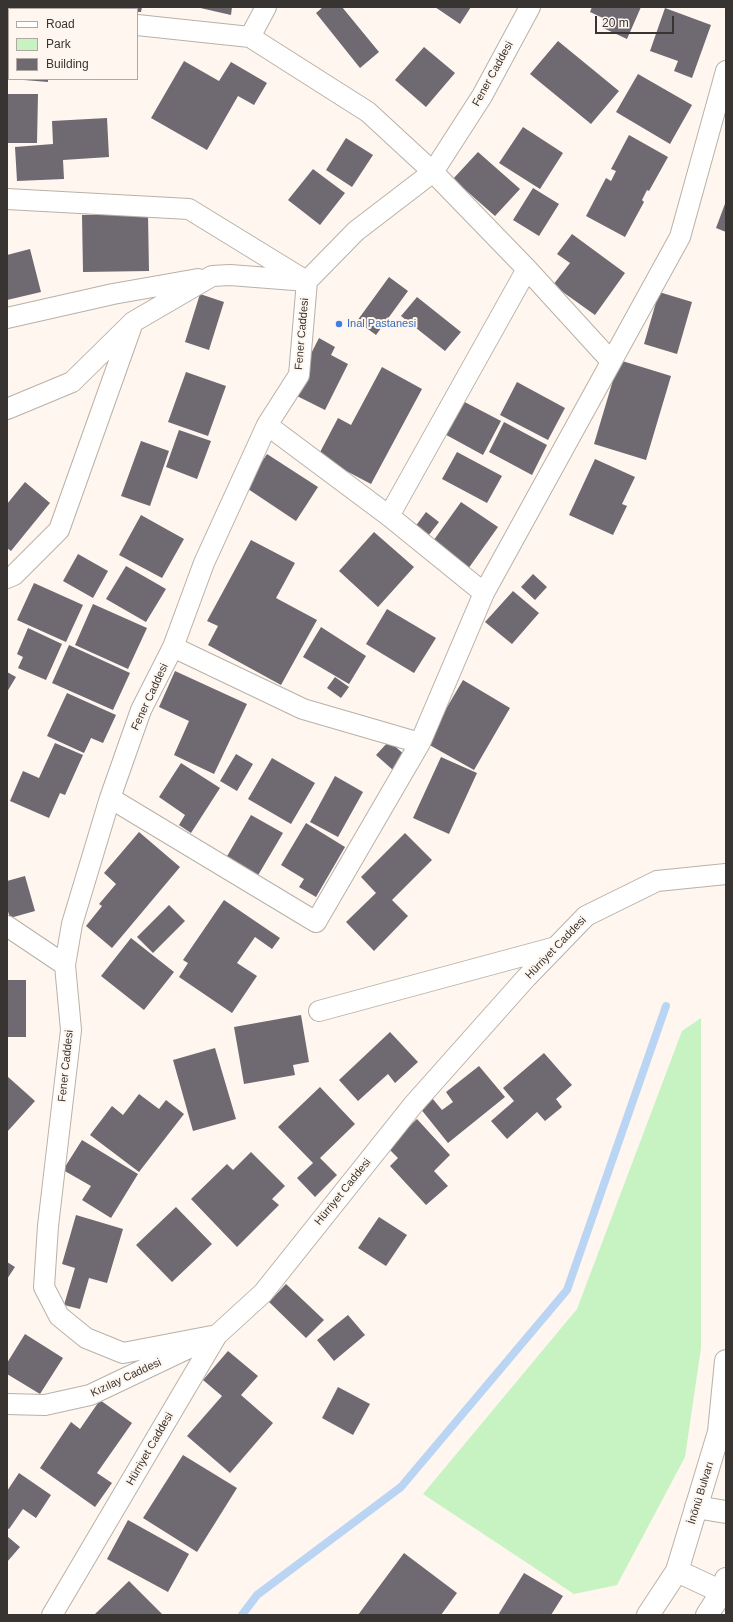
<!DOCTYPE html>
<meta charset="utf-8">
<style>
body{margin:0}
#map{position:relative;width:733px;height:1622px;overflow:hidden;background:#fef6ef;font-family:Helvetica,sans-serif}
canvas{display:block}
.frame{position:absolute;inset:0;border:8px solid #383431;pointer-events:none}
.legend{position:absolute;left:8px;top:8px;width:130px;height:72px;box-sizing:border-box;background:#fef6ef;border:1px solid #afa8a3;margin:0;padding:5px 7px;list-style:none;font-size:12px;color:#383431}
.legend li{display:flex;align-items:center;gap:8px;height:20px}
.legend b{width:20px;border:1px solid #afa8a3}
.scale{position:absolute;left:595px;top:16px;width:79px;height:18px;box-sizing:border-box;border:2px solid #383431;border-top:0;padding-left:5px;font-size:12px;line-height:14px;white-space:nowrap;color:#383431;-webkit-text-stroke:3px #fef6ef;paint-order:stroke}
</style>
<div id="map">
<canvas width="733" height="1622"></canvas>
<div class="frame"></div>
<ul class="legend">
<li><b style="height:5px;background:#fff"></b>Road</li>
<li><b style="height:11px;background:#c6f3c1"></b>Park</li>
<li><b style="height:11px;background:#6f6972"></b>Building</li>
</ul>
<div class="scale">20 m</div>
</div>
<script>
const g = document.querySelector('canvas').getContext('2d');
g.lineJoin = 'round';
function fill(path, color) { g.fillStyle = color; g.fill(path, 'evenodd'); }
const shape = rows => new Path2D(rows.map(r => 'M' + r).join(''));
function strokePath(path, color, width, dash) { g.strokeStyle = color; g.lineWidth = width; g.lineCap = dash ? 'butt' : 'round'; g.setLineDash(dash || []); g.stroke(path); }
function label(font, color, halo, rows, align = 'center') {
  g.font = font + ' Helvetica,sans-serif'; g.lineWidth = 4; g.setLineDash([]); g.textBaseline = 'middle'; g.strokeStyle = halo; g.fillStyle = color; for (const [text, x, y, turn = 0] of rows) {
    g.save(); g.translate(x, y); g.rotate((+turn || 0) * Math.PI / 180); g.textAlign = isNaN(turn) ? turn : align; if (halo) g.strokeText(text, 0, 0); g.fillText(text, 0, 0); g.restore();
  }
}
const green = shape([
 [701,1018,701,1348,685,1457,617,1585,574,1594,423,1494,577,1309,682,1031]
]);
const stream = shape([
 [242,1615,257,1595,401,1487,567,1290,666,1006]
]);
const building = shape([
 [115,7,142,7,141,12,137,12,137,9,122,9],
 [196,7,232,7,231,15],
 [323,7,342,7,379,52,360,68,316,13],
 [435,7,471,7,460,24],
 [592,7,641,7,627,39,601,27,605,19,590,12],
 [665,8,711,25,692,78,674,71,678,61,650,51],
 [7,35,9,36,9,79,7,79],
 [558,41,619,91,591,124,530,74],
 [424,47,455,73,426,107,395,80],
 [184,61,219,81,231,62,267,83,254,105,238,96,207,150,151,118],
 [638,74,692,105,670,144,616,112],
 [24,79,48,79,48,82,24,80],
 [7,94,38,94,37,143,7,143],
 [107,118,109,157,63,160,64,179,17,181,15,147,53,144,52,121],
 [523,127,563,153,540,189,499,163],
 [629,135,668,157,649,191,647,190,642,200,644,202,625,237,586,216,606,178,611,181,616,171,611,169],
 [346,138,373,155,352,187,326,170],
 [478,152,520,189,495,216,453,179],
 [313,169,345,193,320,225,288,200],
 [533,188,559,204,539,236,513,220],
 [726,201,726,232,716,228],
 [148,214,149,271,83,272,82,215],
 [572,234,625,273,595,315,553,285,570,263,557,254],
 [30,249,41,292,7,300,7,255],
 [389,277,408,291,376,335,357,321],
 [659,292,692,302,677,354,644,344],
 [200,294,224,302,209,350,185,342],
 [417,297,461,332,445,351,401,316],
 [319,338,335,347,331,355,348,364,325,410,291,393],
 [619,360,671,376,646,460,594,444],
 [382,367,422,389,371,484,318,456,338,418,351,425],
 [186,372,226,386,208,436,168,422],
 [517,382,565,408,548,440,500,415],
 [457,398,501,421,483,455,439,431],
 [504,422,547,445,532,475,489,452],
 [179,430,211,441,197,479,166,467],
 [141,441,169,451,150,506,121,496],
 [457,452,502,476,487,503,442,479],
 [267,454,318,487,296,521,245,487],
 [595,459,635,477,622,504,627,506,613,535,569,515],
 [25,482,50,503,11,551,7,548,7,504],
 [461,502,498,527,468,569,431,544],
 [426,512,439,522,425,540,412,531],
 [141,515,184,539,162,578,119,555],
 [374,532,414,567,378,607,339,571],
 [251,540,295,563,276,598,317,620,281,685,208,645,218,626,207,621],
 [78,554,108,571,93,598,63,581],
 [126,566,166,589,146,622,106,599],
 [533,574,547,587,535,600,521,587],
 [34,583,83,605,66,642,17,620],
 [513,591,539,613,512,644,485,622],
 [93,604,147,628,128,669,75,645],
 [387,609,436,638,414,673,366,644],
 [321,627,366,656,349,684,303,657],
 [28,628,62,644,46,680,18,668,23,657,17,654],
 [69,645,130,673,113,710,52,683],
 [175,671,247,704,214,774,174,755,189,721,159,707],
 [7,672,16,677,7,692],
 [335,677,349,687,341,698,327,688],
 [463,680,510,708,474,770,426,743],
 [67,693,116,715,103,743,91,738,84,753,47,736],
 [389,741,407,757,394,771,376,755],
 [55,743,83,755,65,795,60,793,49,818,10,801,23,771,39,778],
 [236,754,253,764,237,791,220,781],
 [441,757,477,773,449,834,413,818],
 [272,758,315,783,291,824,248,799],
 [181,763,220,788,191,833,179,825,185,815,159,797],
 [335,776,363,792,338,837,310,822],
 [251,815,283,833,257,877,226,858],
 [306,823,345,847,316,897,299,887,304,879,281,865],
 [139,832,180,867,112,948,86,926,102,906,99,904,116,884,104,873],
 [405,833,432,860,392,900,408,916,374,951,346,922,376,893,361,877],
 [25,876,35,911,10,918,7,908,7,881],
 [224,900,280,938,272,949,255,937,237,963,257,976,232,1013,179,977,188,963,183,960],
 [169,905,185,921,153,953,137,937],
 [131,938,174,972,144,1010,101,976],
 [7,980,26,980,26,1037,7,1037],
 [301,1015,309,1062,293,1065,295,1075,244,1084,234,1027],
 [390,1032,418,1062,395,1083,388,1074,358,1101,339,1080],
 [215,1048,236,1119,193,1131,173,1060],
 [544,1053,572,1085,556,1099,562,1107,545,1121,537,1112,507,1139,491,1121,514,1101,503,1088],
 [479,1066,505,1097,448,1143,420,1108,432,1098,442,1110,453,1102,446,1092],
 [7,1076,35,1101,7,1132],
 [320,1087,355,1124,320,1158,337,1175,315,1197,297,1178,313,1163,278,1127],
 [139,1094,159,1109,166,1100,184,1114,139,1172,90,1135,112,1106,123,1115],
 [417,1119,450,1155,434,1171,448,1186,426,1205,390,1166,398,1158,387,1147],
 [82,1140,138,1174,111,1218,82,1200,91,1186,63,1170],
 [251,1152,285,1186,272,1199,279,1205,237,1247,191,1199,227,1164,233,1170],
 [176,1207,212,1244,172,1282,136,1245],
 [76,1215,123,1229,107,1283,89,1278,80,1309,64,1305,75,1268,62,1264],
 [379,1217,407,1235,386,1266,358,1248],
 [7,1262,15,1267,7,1279],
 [286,1284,324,1320,306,1338,269,1302],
 [348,1315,365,1335,334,1361,317,1340],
 [25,1334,63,1358,40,1394,7,1374,7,1363],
 [228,1351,258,1376,241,1395,273,1423,230,1473,187,1436,222,1396,203,1380],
 [338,1387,370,1404,353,1435,322,1418],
 [100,1400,132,1423,97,1473,112,1483,95,1507,40,1468,71,1422,80,1429],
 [183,1455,237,1488,197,1552,143,1518],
 [19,1473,51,1495,36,1518,23,1509,9,1529,7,1528,7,1491],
 [128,1520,189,1554,168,1592,107,1559],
 [7,1536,20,1547,7,1562],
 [404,1553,457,1593,441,1615,358,1615],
 [524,1573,563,1596,551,1615,498,1615],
 [129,1581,163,1615,94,1615]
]);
const street = shape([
 [7,12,9,12],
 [137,25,250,37,368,112,433,172,527,269,611,361],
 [250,37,266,7],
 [7,199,189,209,303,279],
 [7,318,113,294,198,279],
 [7,409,72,382,133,322,212,276,230,275,307,281],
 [267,425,389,516,484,593],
 [389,516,527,269],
 [7,578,14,575,59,530,131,328],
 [173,647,303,709,420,743],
 [110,798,316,922,420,743,484,593,680,237,726,71],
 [7,926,65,965],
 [319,1011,556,947],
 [217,1335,123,1353,86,1338,59,1316,44,1287,48,1226,71,1030,65,965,72,924,110,798,141,710,173,647,204,563,267,425,299,375,307,281,356,231,433,172,482,96,530,7],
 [7,1404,45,1405,90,1395,193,1346],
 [52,1615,217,1335,263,1293,413,1105,526,978,586,916,657,881,726,874]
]);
const secondary = shape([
 [696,1507,726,1512],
 [677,1571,722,1592,726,1591],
 [648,1615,677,1571,719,1432,726,1361],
 [707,1615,722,1592,726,1579]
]);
const markers = [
 [339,324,4,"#3f7fe0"]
];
const streetNames = [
 ["Fener Caddesi",493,74,-61],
 ["Fener Caddesi",302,334,-85],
 ["Fener Caddesi",150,697,-65],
 ["Hürriyet Caddesi",556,948,-46],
 ["Fener Caddesi",66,1066,-84],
 ["Hürriyet Caddesi",343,1192,-51],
 ["Kızılay Caddesi",126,1378,-25],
 ["Hürriyet Caddesi",150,1449,-60],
 ["İnönü Bulvarı",701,1493,-73]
];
const shopNames = [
 ["Inal Pastanesi",347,324]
];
fill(green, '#c6f3c1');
strokePath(stream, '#bad5f4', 8);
fill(building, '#6f6972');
strokePath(street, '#b9b1a8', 22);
strokePath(secondary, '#b9b1a8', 24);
strokePath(street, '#fff', 20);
strokePath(secondary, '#fff', 22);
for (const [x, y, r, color] of markers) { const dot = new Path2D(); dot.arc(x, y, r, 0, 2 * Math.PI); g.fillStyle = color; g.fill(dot); strokePath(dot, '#fef6ef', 1.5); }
label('11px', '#383431', '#fef6ef', streetNames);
label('11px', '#366cbe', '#fef6ef', shopNames, 'left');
</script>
